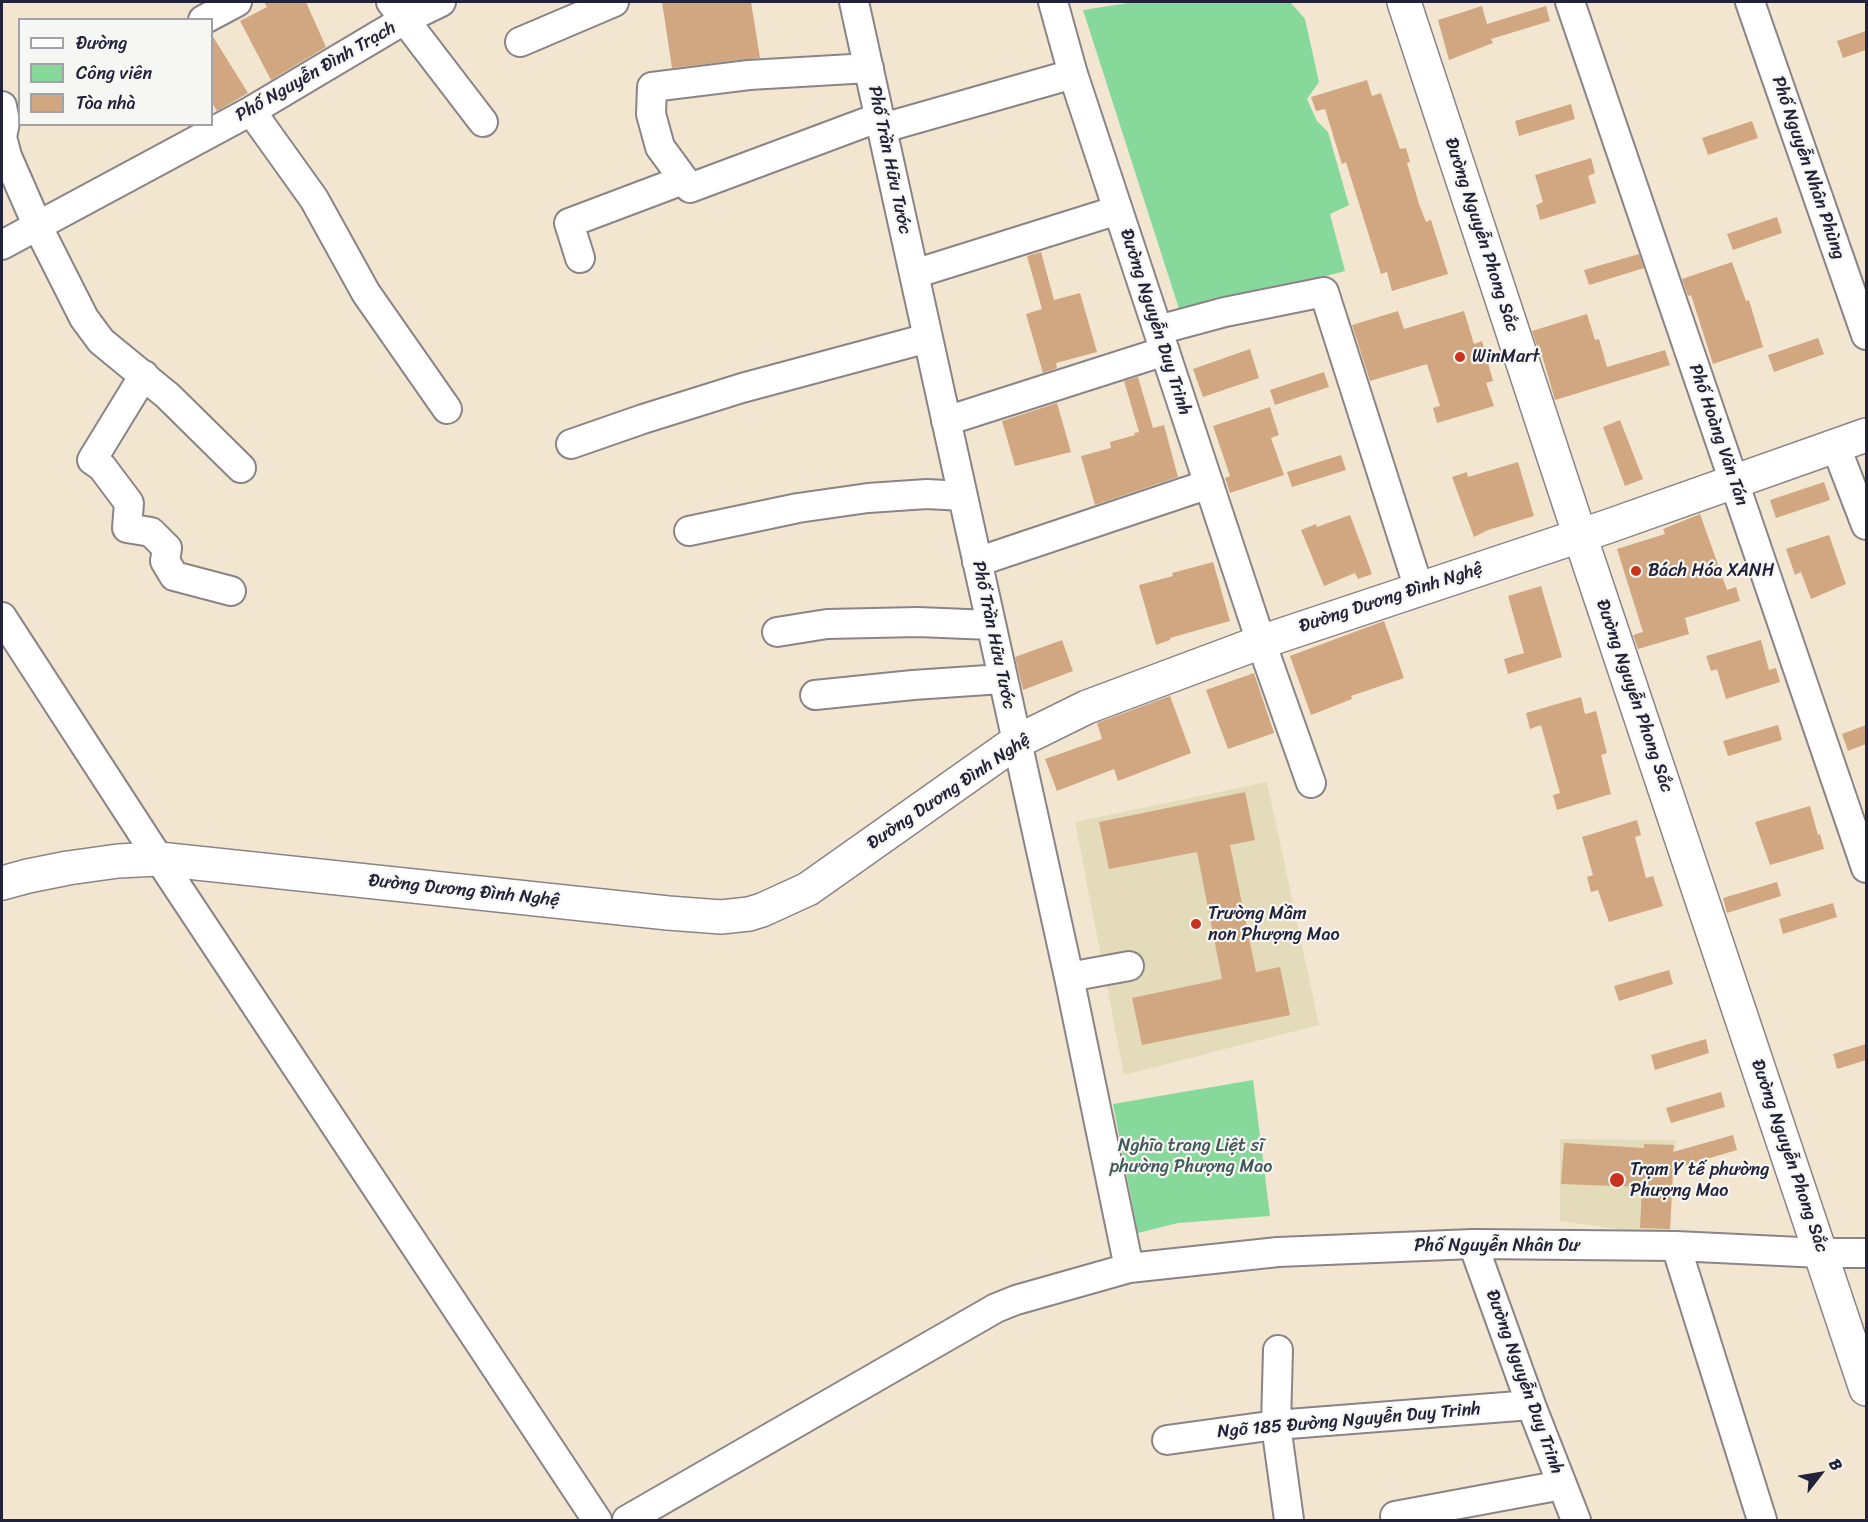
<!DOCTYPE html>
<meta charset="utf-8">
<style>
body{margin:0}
#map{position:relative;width:1868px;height:1522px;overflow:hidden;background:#f3e6d1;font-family:Sriracha,sans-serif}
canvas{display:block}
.frame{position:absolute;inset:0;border:3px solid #22223b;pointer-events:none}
.legend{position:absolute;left:18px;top:18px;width:195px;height:108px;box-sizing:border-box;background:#f6f6f2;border:2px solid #a1a1a9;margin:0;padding:8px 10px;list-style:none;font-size:18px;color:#22223b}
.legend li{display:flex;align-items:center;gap:12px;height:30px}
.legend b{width:30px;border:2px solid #a1a1a9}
.north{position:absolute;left:1790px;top:1444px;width:60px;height:60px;-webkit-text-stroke:4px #f6f6f2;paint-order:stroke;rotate:59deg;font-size:16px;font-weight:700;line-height:24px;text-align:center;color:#22223b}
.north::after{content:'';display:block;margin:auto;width:21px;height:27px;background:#22223b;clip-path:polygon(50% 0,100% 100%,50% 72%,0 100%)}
</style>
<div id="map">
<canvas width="1868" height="1522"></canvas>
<div class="frame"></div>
<ul class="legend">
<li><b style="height:8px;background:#fff"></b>Đường</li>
<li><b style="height:16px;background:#86d99b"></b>Công viên</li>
<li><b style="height:16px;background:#d0a781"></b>Tòa nhà</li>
</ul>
<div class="north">B</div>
</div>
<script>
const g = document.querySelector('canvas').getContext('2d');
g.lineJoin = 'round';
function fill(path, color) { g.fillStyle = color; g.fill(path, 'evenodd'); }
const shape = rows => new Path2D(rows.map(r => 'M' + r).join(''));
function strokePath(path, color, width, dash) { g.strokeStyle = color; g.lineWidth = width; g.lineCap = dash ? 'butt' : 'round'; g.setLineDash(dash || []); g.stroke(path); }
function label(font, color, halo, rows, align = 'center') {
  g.font = font + ' Sriracha,sans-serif'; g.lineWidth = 4.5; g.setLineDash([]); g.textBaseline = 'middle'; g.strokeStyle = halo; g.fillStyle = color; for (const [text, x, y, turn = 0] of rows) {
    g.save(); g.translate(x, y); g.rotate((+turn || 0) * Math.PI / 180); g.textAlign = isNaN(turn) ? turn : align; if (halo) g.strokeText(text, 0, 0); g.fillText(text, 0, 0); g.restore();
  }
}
const built = shape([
 [1267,782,1319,1025,1124,1075,1075,822],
 [1560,1139,1676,1140,1670,1236,1560,1221]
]);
const green = shape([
 [1135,2,1290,2,1305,19,1319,82,1307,99,1317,121,1328,132,1349,205,1330,214,1345,271,1181,315,1083,10],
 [1253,1080,1270,1216,1178,1223,1138,1233,1113,1104]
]);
const building = shape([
 [264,2,306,2,326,47,271,80,240,21,267,7],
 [662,2,751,2,760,58,672,68],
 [1482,6,1487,24,1546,6,1550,21,1491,39,1493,43,1449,60,1438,20],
 [1866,31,1866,50,1843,58,1837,41],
 [212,35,248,93,217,111,212,103],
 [1367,80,1372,96,1381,93,1400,149,1406,148,1410,162,1407,163,1419,204,1426,222,1431,220,1448,274,1392,291,1387,272,1381,274,1346,162,1342,164,1325,109,1316,111,1311,97],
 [1571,104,1575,119,1519,136,1515,121],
 [1752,121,1758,138,1708,155,1702,138],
 [1591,158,1595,173,1588,176,1596,203,1540,220,1536,205,1543,202,1535,175],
 [1777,217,1782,233,1733,250,1727,234],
 [1041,252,1054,300,1080,293,1097,352,1056,363,1057,368,1043,373,1026,314,1042,309,1027,256],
 [1639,254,1644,268,1589,285,1584,270],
 [1732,262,1746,301,1749,300,1763,347,1713,364,1691,295,1688,296,1682,279],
 [1398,311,1404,329,1464,311,1474,344,1482,341,1493,381,1486,383,1494,406,1437,423,1433,408,1440,406,1427,364,1370,381,1352,325],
 [1587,314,1595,340,1599,339,1607,367,1665,350,1670,365,1555,400,1539,345,1537,346,1532,331],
 [1818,338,1824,354,1774,372,1768,355],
 [1250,349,1259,378,1203,397,1193,369],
 [1324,372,1329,387,1275,405,1270,390],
 [1138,377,1153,428,1164,425,1178,477,1095,505,1081,456,1111,448,1110,442,1135,435,1134,433,1139,432,1124,381],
 [1057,403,1071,452,1015,466,1002,421],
 [1270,407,1279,435,1271,438,1284,475,1230,493,1225,478,1230,476,1213,426],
 [1620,420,1643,479,1625,486,1603,427],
 [1341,455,1346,470,1292,487,1287,472],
 [1518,462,1534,516,1488,530,1474,537,1452,477,1467,472,1468,477],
 [1824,482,1830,500,1776,518,1770,500],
 [1700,514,1727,590,1736,587,1740,601,1685,618,1689,634,1638,649,1633,635,1643,632,1617,549,1665,534,1663,529],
 [1350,515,1372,574,1358,579,1355,573,1324,586,1301,530,1316,524,1317,527],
 [1829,535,1846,584,1811,599,1801,572,1795,575,1786,549],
 [1213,562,1230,621,1170,638,1170,640,1156,645,1139,585,1173,576,1172,573],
 [1541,586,1562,657,1508,674,1504,659,1524,653,1508,596],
 [1384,621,1404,678,1351,696,1352,699,1311,715,1290,656],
 [1062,640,1073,671,1023,690,1015,657],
 [1761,640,1769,670,1776,668,1780,682,1726,699,1717,669,1711,671,1706,656],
 [1254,673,1274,733,1228,749,1206,690],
 [1170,696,1191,753,1118,781,1114,769,1057,791,1045,759,1102,739,1097,723],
 [1581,697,1585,714,1596,711,1607,753,1601,755,1611,794,1557,810,1553,795,1560,793,1541,725,1530,729,1526,713],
 [1778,725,1782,740,1728,756,1723,741],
 [1866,725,1866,744,1848,751,1842,734],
 [1245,792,1255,840,1230,845,1256,972,1280,967,1290,1015,1142,1045,1132,998,1222,979,1197,852,1109,869,1099,822],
 [1810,806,1818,835,1820,834,1824,849,1770,865,1755,822],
 [1637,820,1641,835,1635,837,1646,878,1653,876,1663,906,1609,922,1598,890,1591,892,1587,877,1593,875,1582,837],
 [1777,882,1781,896,1727,913,1723,898],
 [1833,903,1837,917,1783,934,1779,919],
 [1669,970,1673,984,1619,1001,1614,986],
 [1706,1039,1709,1053,1655,1070,1651,1055],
 [1866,1044,1866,1060,1837,1069,1833,1054],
 [1721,1092,1725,1107,1671,1123,1666,1108],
 [1733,1135,1737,1150,1673,1169,1670,1229,1640,1228,1642,1187,1561,1184,1564,1143,1644,1148,1644,1144,1674,1145,1673,1152]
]);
const minor = shape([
 [391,2,483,122],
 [854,2,1069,977,1129,1268],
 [1053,2,1073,74,1261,642,1311,783],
 [1570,2,1866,868],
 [1750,2,1866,335],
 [203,20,237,2],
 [520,42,614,2],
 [869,68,749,75,652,87,651,114,660,147,690,188,880,117],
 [2,106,5,122,2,137,7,156,38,227,84,318,101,341,168,396,241,468],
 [251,111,314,199,366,293,447,409],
 [883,128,1073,74],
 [2,245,251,111,404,20,441,2],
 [580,258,569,223,683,180],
 [914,274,1118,210],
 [1158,330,1225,312,1324,292,1419,589],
 [144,375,92,460,102,467,129,503,127,528,151,532,167,548,165,561,174,576,231,591],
 [946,421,1165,351],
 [571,444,643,419,742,388,928,338],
 [1836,447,1866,525],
 [689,531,798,508,868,498,927,494,963,496],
 [977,562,1209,484],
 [2,617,159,859,597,1520],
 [777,632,827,624,918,622,991,625],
 [815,695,913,685,1002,679],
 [1069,977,1129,966],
 [1473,1244,1531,1405,1576,1520],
 [1676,1246,1762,1520],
 [1278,1350,1276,1425,1289,1520],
 [1167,1440,1276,1425,1531,1405],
 [1395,1516,1562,1485],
 [627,1520,996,1308,1016,1300,1129,1268,1278,1252,1473,1244,1676,1246,1821,1253,1866,1253]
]);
const major = shape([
 [1404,2,1580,536,1866,1389],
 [2,883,28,876,68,868,118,861,159,859,668,913,721,917,749,914,762,910,808,889,1016,742,1087,707,1261,642,1609,526,1866,435]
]);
const markers = [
 [1460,357,6,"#c8321e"],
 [1636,571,6,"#c8321e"],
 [1196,924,6,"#c8321e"],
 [1617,1180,8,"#c8321e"]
];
const streetNames = [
 ["Phố Nguyễn Đình Trạch",316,72,-30],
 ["Phố Trần Hữu Tước",889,160,78],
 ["Phố Nguyễn Nhân Phùng",1808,168,71],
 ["Đường Nguyễn Phong Sắc",1481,235,72],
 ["Đường Nguyễn Duy Trinh",1155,322,72],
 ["Phố Hoàng Văn Tán",1718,435,71],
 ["Đường Dương Đình Nghệ",1391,598,-18],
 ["Phố Trần Hữu Tước",993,635,78],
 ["Đường Nguyễn Phong Sắc",1634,696,71],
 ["Đường Dương Đình Nghệ",949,792,-34],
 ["Đường Dương Đình Nghệ",464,891,6],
 ["Đường Nguyễn Phong Sắc",1789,1156,71],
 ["Phố Nguyễn Nhân Dư",1497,1246],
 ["Đường Nguyễn Duy Trinh",1524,1382,70],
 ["Ngõ 185 Đường Nguyễn Duy Trinh",1349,1421,-5]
];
const poiNames = [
 ["WinMart",1472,357],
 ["Bách Hóa XANH",1648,571],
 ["Trường Mầm",1208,914],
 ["non Phượng Mao",1208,935],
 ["Trạm Y tế phường",1630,1170],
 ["Phượng Mao",1630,1191]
];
const parkNames = [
 ["Nghĩa trang Liệt sĩ",1191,1146],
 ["phường Phượng Mao",1191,1167]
];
fill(built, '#e4dbba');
fill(green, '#86d99b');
fill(building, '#d0a781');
strokePath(minor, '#8a8486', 32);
strokePath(major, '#8a8486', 36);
strokePath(minor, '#fff', 28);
strokePath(major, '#fff', 33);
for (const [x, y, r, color] of markers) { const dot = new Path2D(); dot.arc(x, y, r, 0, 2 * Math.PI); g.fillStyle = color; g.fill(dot); strokePath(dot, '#f6f6f2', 2); }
label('18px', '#22223b', '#f6f6f2', streetNames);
label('18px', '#22223b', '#f6f6f2', poiNames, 'left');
label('18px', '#405958', '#f6f6f2', parkNames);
</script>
